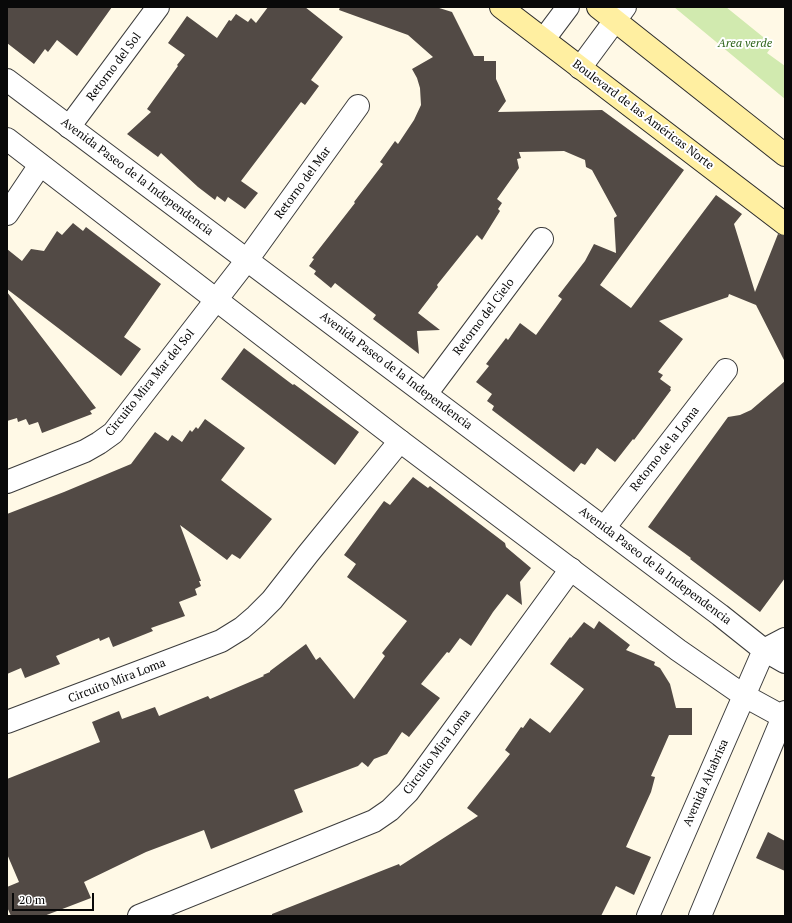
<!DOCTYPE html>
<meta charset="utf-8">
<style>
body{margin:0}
#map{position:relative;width:792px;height:923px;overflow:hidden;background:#fff9e6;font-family:"PT Serif",serif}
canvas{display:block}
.frame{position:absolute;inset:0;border:8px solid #090909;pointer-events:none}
.scale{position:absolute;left:12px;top:893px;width:82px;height:18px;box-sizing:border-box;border:2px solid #090909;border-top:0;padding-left:5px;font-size:12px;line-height:14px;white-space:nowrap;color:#090909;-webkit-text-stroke:3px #fff;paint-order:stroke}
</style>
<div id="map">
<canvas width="792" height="923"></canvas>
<div class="frame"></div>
<div class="scale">20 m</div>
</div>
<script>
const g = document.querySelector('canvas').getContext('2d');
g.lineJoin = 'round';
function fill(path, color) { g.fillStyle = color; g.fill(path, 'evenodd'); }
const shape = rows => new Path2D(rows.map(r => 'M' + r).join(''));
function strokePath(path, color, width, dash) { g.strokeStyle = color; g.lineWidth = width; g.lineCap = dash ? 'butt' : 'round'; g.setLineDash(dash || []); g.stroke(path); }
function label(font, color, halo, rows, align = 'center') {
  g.font = font + ' "PT Serif",serif'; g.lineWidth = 4; g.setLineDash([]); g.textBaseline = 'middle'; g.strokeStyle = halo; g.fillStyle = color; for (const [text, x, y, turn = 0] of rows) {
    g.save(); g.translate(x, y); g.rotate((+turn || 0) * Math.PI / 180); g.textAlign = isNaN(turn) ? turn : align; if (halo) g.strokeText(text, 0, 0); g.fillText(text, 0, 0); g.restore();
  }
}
const green = shape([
 [674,7,726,7,773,45,767,53,785,66,785,99]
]);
const building = shape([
 [7,7,112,7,77,56,57,40,48,52,45,49,34,64,7,43],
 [268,7,305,7,343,37,311,80,319,86,305,105,301,102,241,181,258,193,245,209,228,197,225,202,217,196,215,200,198,187,161,153,158,157,127,134,151,112,147,109,178,66,177,65,185,55,168,43,187,16,217,38,229,20,231,21,236,14,248,22,251,18,256,23],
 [340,7,436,7,452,12,474,56,484,56,484,61,496,61,496,79,506,101,498,112,602,110,684,170,600,285,631,308,716,195,742,214,734,224,755,292,778,234,785,236,785,362,756,305,729,294,728,297,659,321,683,339,658,372,663,375,660,379,671,387,670,389,671,390,634,440,633,439,615,462,597,448,585,465,581,463,574,472,492,410,494,406,487,401,492,394,476,382,489,366,486,364,506,338,508,340,520,323,536,335,562,299,558,296,585,261,594,244,616,253,614,218,617,216,592,170,586,167,585,160,564,151,519,152,521,158,517,159,519,168,497,199,502,203,498,209,500,211,482,240,477,235,437,285,438,287,418,313,440,330,417,331,419,354,373,319,376,315,335,283,331,288,314,274,316,271,309,266,314,259,312,258,355,203,354,202,383,164,380,162,395,141,398,144,414,120,421,105,420,88,417,78,412,69,433,57,408,35,339,10],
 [73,223,83,231,86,227,161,284,124,337,141,349,121,376,7,289,7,249,22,261,31,249,44,251,57,231,62,235],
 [7,292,96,408,90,411,92,414,42,433,38,422,29,425,26,419,18,422,17,418,7,421],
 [244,348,293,385,294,384,359,432,335,465,221,379],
 [785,381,785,578,760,612,690,559,691,558,648,527,728,417,740,415,751,410],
 [205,419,245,448,221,480,272,519,240,559,232,554,227,560,180,525,201,581,199,581,201,586,195,589,197,595,179,602,185,616,151,628,153,631,113,647,109,637,100,641,99,638,56,656,60,664,25,678,21,668,7,674,7,514,64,492,131,464,155,432,168,441,172,435,182,442,190,430,192,432,196,427,198,429],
 [413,477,428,488,430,486,505,543,506,547,531,568,520,582,522,605,507,594,493,612,471,646,460,638,449,653,447,652,421,684,440,698,409,737,402,732,387,754,374,759,368,767,362,762,358,766,294,790,303,812,211,849,204,830,146,852,84,882,91,898,44,916,11,916,7,907,7,887,19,882,7,854,7,779,100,742,92,722,119,711,122,719,155,707,159,716,208,696,210,699,264,676,263,675,270,672,270,671,306,644,316,660,320,657,354,699,385,656,382,653,407,621,347,577,356,564,344,555,384,501,390,505],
 [599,621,630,645,626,650,655,662,654,665,660,668,670,684,676,708,692,708,692,735,669,735,651,776,655,777,651,792,626,847,651,857,634,895,616,886,601,916,272,916,272,914,399,864,400,866,478,816,467,808,510,754,505,750,521,727,523,728,530,718,550,733,584,689,550,664,570,637,571,638,584,622,594,629],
 [768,832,785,841,785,871,756,858]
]);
const minor = shape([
 [69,127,158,7],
 [7,214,40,165],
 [426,394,542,239],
 [7,482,85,451,99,443,113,433,247,260,358,106],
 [604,528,726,370],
 [764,650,785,639],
 [7,722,221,641,242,628,256,616,272,600,308,554,400,441],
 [139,916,374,821,390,810,408,792,423,772,571,569]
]);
const tertiary = shape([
 [544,39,568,7],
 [580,68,625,7],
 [7,80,720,615,764,650,785,662],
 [7,139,400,441,678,650,743,695,785,718],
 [648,916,764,650],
 [700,916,785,712]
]);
const secondary = shape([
 [501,7,785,224],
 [598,7,785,155]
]);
const parkNames = [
 ["Area verde",745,44]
];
const streetNames = [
 ["Retorno del Sol",114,67,-53],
 ["Boulevard de las Américas Norte",643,115,37],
 ["Avenida Paseo de la Independencia",137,177,37],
 ["Retorno del Mar",303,183,-54],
 ["Retorno del Cielo",484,317,-53],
 ["Avenida Paseo de la Independencia",396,371,37],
 ["Circuito Mira Mar del Sol",150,383,-51],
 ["Retorno de la Loma",665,449,-52],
 ["Avenida Paseo de la Independencia",655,566,37],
 ["Circuito Mira Loma",117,681,-21],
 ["Circuito Mira Loma",437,752,-53],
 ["Avenida Altabrisa",706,783,-66]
];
fill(green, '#d1eaaf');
fill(building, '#524a45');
strokePath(minor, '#3c3c3c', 24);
strokePath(tertiary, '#3c3c3c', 24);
strokePath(secondary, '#2b2b2b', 24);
strokePath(minor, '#fff', 22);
strokePath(tertiary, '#fff', 22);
strokePath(secondary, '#ffefa1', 22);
label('italic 12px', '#2c6318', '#fff', parkNames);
label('12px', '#090909', '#fff', streetNames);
</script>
